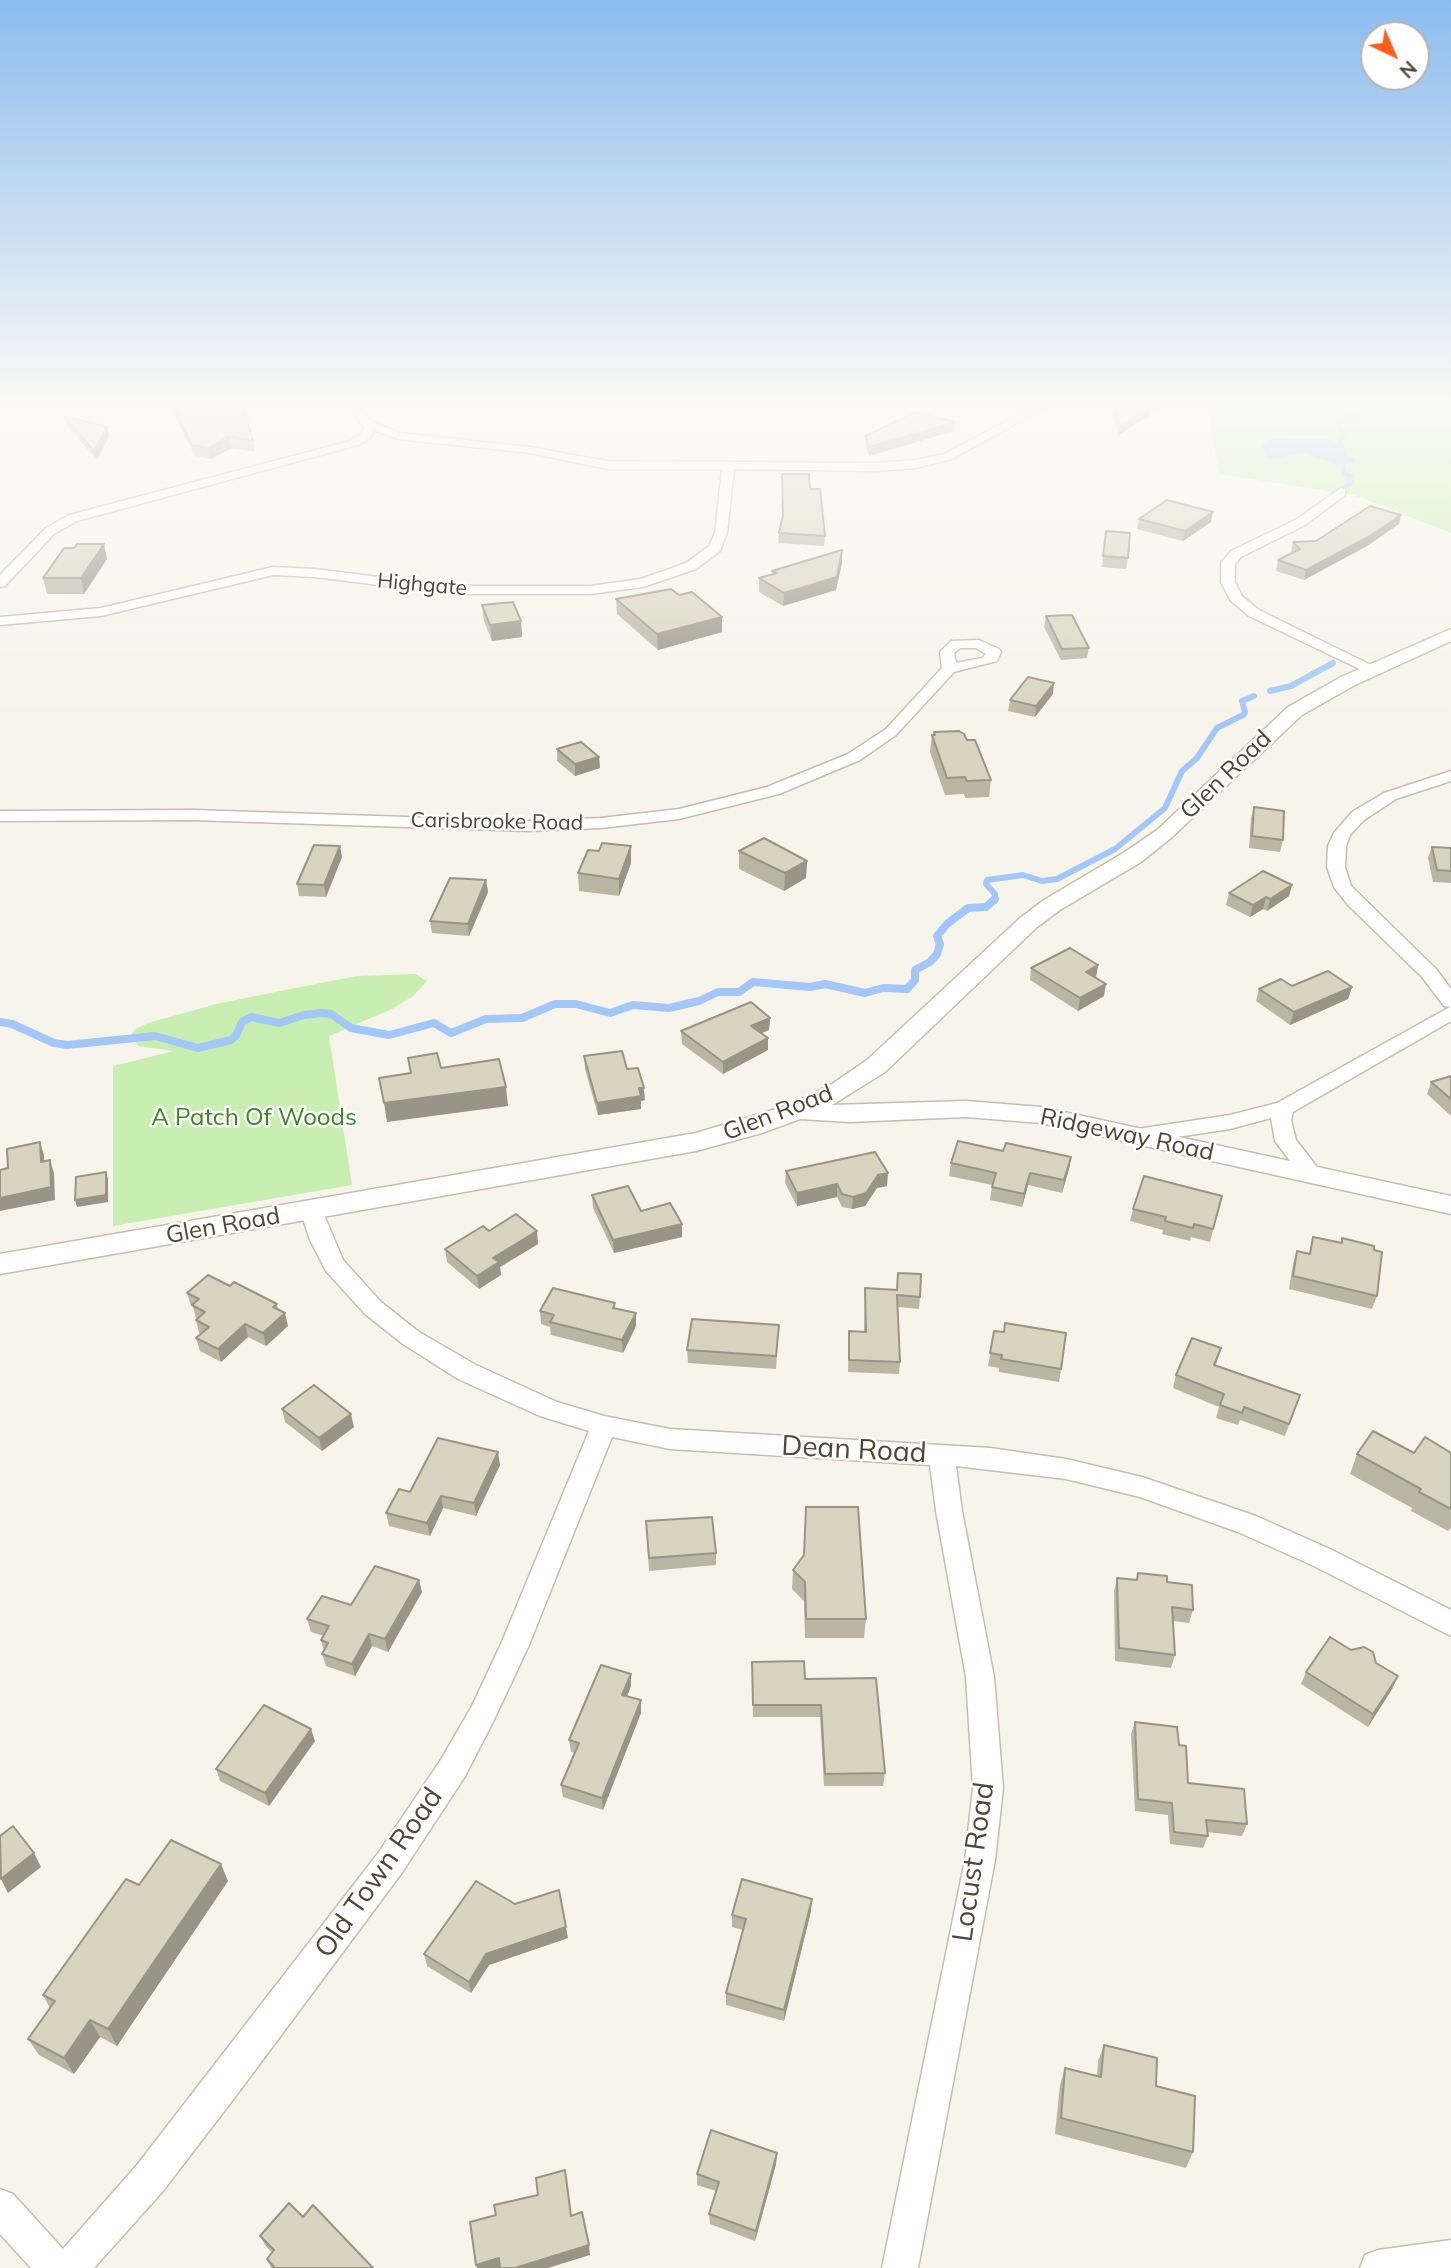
<!DOCTYPE html>
<style>
body{margin:0}
#map{position:relative;width:1451px;height:2268px;overflow:hidden;background:#f7f5eb;font-family:Mulish,sans-serif}
canvas{display:block}
.north{position:absolute;left:1360px;top:21px;width:70px;height:70px;box-sizing:border-box;background:#fff;border:2px solid #b7b5af;border-radius:50%;rotate:136deg;font-size:19px;font-weight:700;line-height:28px;text-align:center;color:#4c4737}
.north::after{content:'';display:block;margin:auto;width:24px;height:32px;background:#ff5f1a;clip-path:polygon(50% 0,100% 100%,50% 72%,0 100%)}
</style>
<div id="map">
<canvas width="1451" height="2268"></canvas>
<div class="north">N</div>
</div>
<script>
const g = document.querySelector('canvas').getContext('2d');
g.lineJoin = 'round';
function fill(path, color) { g.fillStyle = color; g.fill(path, 'evenodd'); }
const shape = rows => new Path2D(rows.map(r => 'M' + r).join(''));
function strokePath(path, color, width, dash) { g.strokeStyle = color; g.lineWidth = width; g.lineCap = dash ? 'butt' : 'round'; g.setLineDash(dash || []); g.stroke(path); }
function label(font, color, halo, rows, align = 'center') {
  g.font = font + ' Mulish,sans-serif'; g.lineWidth = 5; g.setLineDash([]); g.textBaseline = 'middle'; g.strokeStyle = halo; g.fillStyle = color; for (const [text, x, y, turn = 0] of rows) {
    g.save(); g.translate(x, y); g.rotate((+turn || 0) * Math.PI / 180); g.textAlign = isNaN(turn) ? turn : align; if (halo) g.strokeText(text, 0, 0); g.fillText(text, 0, 0); g.restore();
  }
}
const green = shape([
 [1207,406,1451,406,1451,533,1354,495,1219,474],
 [415,974,427,981,413,996,392,1009,329,1036,352,1185,113,1226,113,1066,174,1051,138,1046,131,1035,135,1029,148,1023,216,1004,285,990,357,976]
]);
const water = shape([
 [1273,438,1326,439,1339,443,1342,446,1339,451,1355,459,1355,462,1337,465,1303,453,1270,459,1261,445]
]);
const streamFar2 = shape([
 [1339,443,1344,435,1338,422,1367,411,1371,406],
 [1342,446,1343,473,1351,476,1349,480,1352,482,1344,487]
]);
const streamFar1 = shape([
 [1270,691,1291,686,1333,663],
 [995,901,995,894,986,884,987,880,1023,875,1042,881,1057,879,1115,849,1165,808,1182,771,1197,758,1217,728,1243,715,1245,712,1242,701,1254,696]
]);
const stream = shape([
 [0,1022,12,1024,54,1043,67,1045,155,1036,198,1048,231,1040,236,1036,242,1022,251,1017,279,1023,304,1015,322,1013,331,1014,351,1028,389,1035,434,1023,451,1033,486,1019,522,1018,555,1004,576,1004,610,1013,633,1005,669,1008,699,1001,718,992,739,992,753,982,810,987,825,984,865,993,883,988,907,989,915,980,915,970,930,962,937,954,940,944,937,936,947,924,968,908,986,907,995,899]
]);
const minor = shape([
 [348,406,359,406,371,421,400,433,530,447,607,461,876,463,916,460,944,454,1035,406,1048,406,952,459,916,468,876,471,734,469,727,533,720,551,696,569,643,587,590,594,450,594,315,577,273,575,101,616,0,625,0,617,101,608,273,567,315,569,450,586,590,586,641,579,686,563,709,546,715,533,722,469,607,469,530,453,398,439,374,430,370,438,358,445,77,521,54,534,5,586,0,587,0,575,46,528,69,515,350,441,361,434,364,427,348,406],
 [1341,488,1345,489,1345,495,1305,525,1241,557,1235,564,1235,582,1242,596,1259,610,1377,668,1379,671,1377,674,1372,675,1249,616,1231,601,1221,582,1221,563,1231,551,1297,519,1341,488],
 [979,640,999,649,1001,652,997,661,954,672,896,735,860,760,779,794,679,819,601,828,529,831,193,820,0,821,0,811,193,810,529,821,601,818,679,809,767,787,848,754,886,729,942,668,940,652,951,641,979,640],
 [960,648,976,648,986,654,982,658,956,663,954,653,960,648],
 [1451,771,1451,781,1396,799,1364,820,1350,835,1346,846,1345,867,1351,886,1436,969,1451,989,1451,1021,1293,1112,1291,1120,1296,1140,1324,1176,1321,1181,1313,1183,1305,1181,1275,1141,1271,1118,1230,1129,1137,1143,1130,1141,1126,1136,1130,1131,1137,1129,1230,1115,1277,1103,1450,1007,1444,1006,1422,977,1348,905,1334,887,1327,867,1328,846,1334,833,1352,812,1384,793,1451,771],
 [311,1202,319,1205,322,1210,343,1260,381,1302,419,1332,476,1365,557,1402,604,1416,670,1429,990,1448,1066,1459,1142,1477,1256,1516,1332,1550,1451,1610,1451,1636,1314,1566,1238,1532,1140,1497,1066,1479,956,1466,962,1511,994,1677,1003,1788,995,1860,918,2268,882,2268,965,1860,973,1788,966,1677,936,1511,930,1465,670,1449,612,1437,529,1645,492,1724,464,1778,401,1874,241,2089,163,2191,94,2268,31,2268,0,2234,0,2189,13,2194,63,2249,137,2165,379,1852,442,1758,472,1706,501,1644,589,1431,540,1416,458,1379,403,1344,365,1314,326,1271,310,1240,300,1210,303,1205,311,1202],
 [1451,2240,1451,2268,1360,2268,1365,2255,1378,2250,1451,2240]
]);
const tertiary = shape([
 [1451,629,1451,641,1355,685,1302,715,1171,838,1141,862,1060,910,1036,928,885,1072,832,1105,966,1101,1041,1107,1451,1196,1451,1214,1041,1123,966,1117,850,1122,800,1119,762,1133,696,1151,0,1274,0,1254,696,1133,789,1105,832,1084,867,1060,1020,918,1044,900,1125,852,1157,830,1288,707,1341,677,1451,629]
]);
const wall = shape([
 [172,406,253,441,255,452,232,448,211,459,195,456,174,415],
 [1110,406,1163,406,1118,436],
 [64,416,107,427,109,436,97,460,66,425],
 [954,431,869,456,865,445,865,436],
 [782,474,810,489,825,536,824,546,778,543,779,533,783,517],
 [1401,515,1399,524,1367,546,1304,580,1276,571,1278,560,1292,553,1291,552,1293,542,1316,541],
 [1139,519,1211,522,1183,541,1137,529],
 [1106,531,1128,558,1126,569,1102,567],
 [104,544,107,559,84,594,47,594,43,578,74,548],
 [842,563,836,590,783,606,759,592,759,578,772,574,772,571],
 [679,595,722,617,722,632,658,650,617,614,616,599],
 [482,605,521,621,522,637,492,641,484,621],
 [1046,616,1089,648,1087,658,1061,660,1044,627],
 [1053,694,1035,717,1008,711,1010,700],
 [934,732,967,740,991,780,989,797,965,798,964,794,945,795,930,752,932,735,934,735],
 [557,749,599,757,600,768,575,776,557,761],
 [1254,807,1283,840,1280,852,1249,848,1251,818],
 [631,846,631,863,619,896,579,891,578,873,599,851],
 [1432,847,1451,848,1451,883,1433,882,1428,858],
 [739,851,807,861,806,878,784,891,739,869],
 [342,857,326,897,299,896,297,884],
 [486,880,488,892,469,936,432,933,430,921],
 [1292,885,1289,896,1267,911,1263,909,1250,917,1226,905,1229,893],
 [1098,965,1096,977,1104,996,1078,1011,1030,980,1031,968],
 [1292,986,1352,987,1348,999,1290,1025,1256,1001,1259,989],
 [770,1018,769,1030,762,1033,768,1038,768,1050,723,1074,682,1044,681,1031],
 [584,1056,627,1069,645,1100,641,1101,641,1109,598,1115,585,1069],
 [1451,1076,1451,1116,1427,1094,1431,1082],
 [1003,1151,1071,1157,1069,1169,1062,1193,1028,1185,1022,1207,990,1200,992,1185,949,1176,951,1163],
 [786,1171,887,1186,877,1188,865,1206,852,1209,842,1207,837,1197,797,1206,785,1183],
 [592,1195,682,1224,682,1237,614,1253,593,1208],
 [1222,1196,1210,1242,1191,1237,1190,1241,1162,1234,1163,1230,1130,1221,1133,1209],
 [489,1231,538,1244,500,1267,501,1275,479,1289,447,1262,445,1249],
 [1313,1237,1341,1243,1342,1238,1374,1250,1377,1296,1372,1309,1289,1289,1293,1264,1297,1251,1309,1254],
 [230,1286,277,1304,278,1310,288,1326,266,1346,248,1337,221,1362,200,1351,196,1338,201,1334,199,1333,196,1320,198,1319,196,1318,193,1307,191,1306,187,1293],
 [865,1288,920,1297,919,1309,898,1307,900,1362,899,1374,848,1372,849,1331,864,1332],
 [615,1303,615,1308,636,1326,623,1353,551,1335,550,1327,541,1324,540,1311],
 [779,1325,776,1369,688,1363,687,1350],
 [994,1331,1061,1369,1059,1382,999,1372,999,1368,988,1366],
 [1221,1348,1216,1365,1300,1395,1285,1436,1240,1420,1238,1425,1216,1418,1219,1407,1173,1388,1176,1375],
 [282,1409,354,1427,322,1451,285,1422],
 [1451,1453,1451,1528,1448,1531,1411,1511,1412,1508,1350,1474,1357,1454],
 [500,1465,476,1516,443,1508,430,1536,389,1526,386,1513,410,1492],
 [646,1521,716,1553,716,1565,649,1571],
 [793,1570,866,1619,864,1638,805,1638,804,1601,792,1589],
 [1138,1573,1167,1582,1193,1610,1189,1623,1173,1621,1175,1655,1171,1668,1115,1661,1114,1591,1117,1578,1136,1580],
 [422,1592,388,1652,372,1646,355,1676,326,1666,322,1654,324,1651,321,1640,324,1636,311,1632,307,1619,351,1605],
 [1351,1650,1398,1676,1392,1689,1368,1727,1301,1684,1306,1672],
 [752,1662,805,1679,885,1773,883,1786,824,1786,820,1717,753,1717],
 [631,1686,627,1696,641,1713,603,1810,563,1797,561,1785,575,1753,571,1752,569,1740],
 [1135,1722,1179,1745,1188,1783,1247,1824,1242,1836,1207,1832,1208,1836,1203,1848,1170,1844,1168,1815,1135,1811,1131,1734],
 [315,1741,269,1806,220,1781,216,1769],
 [228,1881,117,2046,100,2037,74,2074,39,2055,28,2039,50,2008,43,1995,139,1885],
 [811,1911,784,2021,726,2005,726,1993,743,1930,732,1927,732,1915],
 [568,1938,489,1965,471,1993,427,1966,424,1954],
 [1104,2045,1156,2086,1193,2152,1186,2168,1055,2134,1060,2085,1065,2068,1097,2076,1098,2061],
 [777,2153,776,2164,755,2241,710,2224,709,2214,716,2191,697,2185,697,2174],
 [303,2217,373,2268,271,2268,267,2259,272,2253,265,2245,260,2236]
]);
const shadedWall = shape([
 [1151,406,1163,406,1118,436,1120,427],
 [955,422,954,431,869,456,869,447],
 [107,427,109,436,97,460,94,451],
 [229,436,232,448,211,459,208,448],
 [1213,512,1211,522,1183,541,1185,531],
 [1401,515,1399,524,1367,546,1304,580,1306,570],
 [104,544,107,559,84,594,81,578],
 [842,550,842,563,836,590,783,606,784,593],
 [722,617,722,632,658,650,657,634],
 [521,621,522,637,492,641,490,625],
 [1054,683,1053,694,1035,717,1036,706],
 [599,757,600,768,575,776,575,764],
 [340,846,342,857,326,897,324,885],
 [631,846,631,863,619,896,619,879],
 [807,861,806,878,784,891,785,873],
 [486,880,488,892,469,936,468,924],
 [1292,885,1289,896,1267,911,1270,899],
 [1266,897,1263,909,1250,917,1253,905],
 [1098,965,1096,977,1086,972],
 [1106,984,1104,996,1078,1011,1080,998],
 [1352,987,1348,999,1290,1025,1294,1012],
 [770,1018,769,1030,750,1038,751,1026],
 [768,1038,768,1050,723,1074,723,1062],
 [506,1087,508,1106,387,1122,384,1103],
 [639,1088,644,1088,645,1100,641,1101,641,1109,598,1115,597,1103],
 [40,1142,44,1155,45,1175,41,1162],
 [1071,1157,1069,1169,1062,1193,1064,1180],
 [50,1160,54,1173,55,1200,0,1211,0,1198],
 [106,1172,108,1178,108,1202,77,1207,75,1200],
 [888,1173,887,1186,877,1188,865,1206,852,1209,853,1197,878,1175],
 [1030,1173,1028,1185,1022,1207,1024,1194],
 [837,1184,837,1197,797,1206,797,1193],
 [682,1224,682,1237,614,1253,613,1240],
 [537,1231,538,1244,500,1267,501,1275,479,1289,477,1276,493,1258],
 [285,1313,288,1326,266,1346,263,1333],
 [636,1313,636,1326,623,1353,622,1340],
 [245,1324,248,1337,221,1362,218,1349],
 [351,1414,354,1427,322,1451,319,1438],
 [498,1452,500,1465,476,1516,474,1503],
 [441,1496,443,1508,430,1536,427,1523],
 [419,1580,422,1592,388,1652,385,1639],
 [369,1634,372,1646,355,1676,352,1664],
 [631,1674,631,1686,623,1707,622,1695],
 [1398,1676,1392,1689,1368,1727,1373,1714],
 [641,1700,641,1713,603,1810,602,1798],
 [311,1729,315,1741,269,1806,265,1793],
 [34,1853,41,1867,8,1893,1,1879],
 [221,1864,228,1881,117,2046,108,2029],
 [812,1899,811,1911,784,2021,784,2010],
 [566,1927,568,1938,489,1965,471,1993,469,1982,486,1954],
 [90,2020,100,2037,74,2074,64,2058],
 [777,2153,776,2164,755,2241,756,2231],
 [589,2245,590,2255,548,2268,515,2268],
 [499,2258,501,2268,477,2268,476,2265]
]);
const building = shape([
 [173,406,243,406,253,441,229,436,208,448,192,445,173,406],
 [1114,406,1151,406,1120,427,1114,406],
 [915,412,955,422,869,447,865,436,915,412],
 [64,416,107,427,94,451,64,416],
 [782,474,809,474,810,489,820,489,825,536,779,533,783,515,782,474],
 [1167,500,1213,512,1185,531,1139,519,1167,500],
 [1370,506,1401,515,1370,536,1306,570,1278,560,1300,549,1293,542,1316,541,1370,506],
 [1106,531,1130,533,1128,558,1103,556,1106,531],
 [77,544,104,544,81,578,43,578,64,548,74,548,77,544],
 [842,550,837,577,784,593,759,578,777,573,772,571,842,550],
 [671,589,679,595,692,592,722,617,657,634,616,599,671,589],
 [513,602,521,621,490,625,482,605,513,602],
 [1072,615,1089,648,1062,649,1046,616,1072,615],
 [1028,677,1054,683,1036,706,1010,700,1028,677],
 [959,731,964,734,967,740,975,740,991,780,967,781,965,777,947,778,932,735,935,735,934,732,959,731],
 [581,742,599,757,575,764,557,749,581,742],
 [1254,807,1284,811,1283,840,1252,836,1254,807],
 [764,838,807,861,785,873,739,851,764,838],
 [602,843,631,846,619,879,578,873,588,850,599,851,602,843],
 [314,845,340,846,324,885,297,884,314,845],
 [1432,847,1451,848,1451,871,1437,870,1432,847],
 [1263,871,1292,885,1270,899,1266,897,1253,905,1229,893,1263,871],
 [450,878,486,880,468,924,430,921,450,878],
 [1070,948,1098,965,1086,972,1106,984,1080,998,1031,968,1070,948],
 [1328,971,1352,987,1294,1012,1259,989,1281,979,1292,986,1328,971],
 [751,1002,770,1018,751,1026,768,1038,723,1062,681,1031,751,1002],
 [622,1051,627,1069,638,1068,644,1088,639,1088,641,1096,597,1103,584,1056,622,1051],
 [437,1053,441,1068,499,1059,506,1087,384,1103,379,1078,411,1073,408,1058,437,1053],
 [1451,1076,1451,1099,1431,1082,1451,1076],
 [958,1141,1003,1151,1006,1143,1071,1157,1064,1180,1030,1173,1024,1194,992,1187,996,1173,951,1163,958,1141],
 [40,1142,41,1162,50,1160,51,1187,0,1198,0,1170,8,1168,7,1149,40,1142],
 [875,1152,888,1173,878,1175,866,1193,853,1197,842,1194,837,1184,797,1193,786,1171,875,1152],
 [106,1172,106,1195,75,1200,76,1177,106,1172],
 [1144,1176,1222,1196,1213,1229,1194,1224,1193,1228,1165,1221,1166,1217,1133,1209,1144,1176],
 [628,1186,641,1211,670,1203,682,1224,613,1240,592,1195,628,1186],
 [516,1214,537,1231,493,1258,499,1262,477,1276,445,1249,483,1226,489,1231,516,1214],
 [1313,1237,1342,1243,1342,1238,1374,1246,1374,1250,1382,1252,1377,1296,1293,1276,1297,1251,1310,1254,1313,1237],
 [898,1273,921,1274,920,1297,897,1295,900,1362,849,1360,849,1331,866,1332,865,1288,897,1290,898,1273],
 [208,1275,230,1286,234,1282,277,1304,273,1307,285,1313,263,1333,245,1324,218,1349,196,1338,209,1327,196,1320,205,1312,192,1305,199,1299,187,1293,208,1275],
 [553,1288,615,1303,613,1308,636,1313,622,1340,550,1322,554,1315,540,1311,553,1288],
 [692,1319,779,1325,776,1356,687,1350,692,1319],
 [1005,1323,1066,1333,1061,1369,1001,1359,1002,1355,990,1353,994,1331,1004,1332,1005,1323],
 [1192,1338,1221,1348,1214,1365,1300,1395,1289,1424,1244,1407,1242,1413,1220,1405,1224,1394,1176,1375,1192,1338],
 [314,1385,351,1414,319,1438,282,1409,314,1385],
 [1373,1431,1414,1453,1425,1437,1451,1453,1451,1509,1419,1492,1421,1489,1357,1454,1373,1431],
 [438,1438,498,1452,474,1503,441,1496,427,1523,386,1513,399,1489,410,1492,438,1438],
 [806,1507,858,1507,866,1619,806,1619,805,1582,793,1570,804,1555,806,1507],
 [712,1517,716,1553,649,1558,646,1521,712,1517],
 [375,1566,419,1580,385,1639,369,1634,352,1664,322,1654,328,1643,321,1640,329,1626,307,1619,322,1596,351,1605,375,1566],
 [1138,1573,1167,1576,1167,1582,1192,1585,1193,1610,1172,1607,1175,1655,1119,1648,1117,1578,1137,1580,1138,1573],
 [1330,1637,1351,1650,1364,1647,1373,1652,1376,1663,1398,1676,1373,1714,1306,1672,1330,1637],
 [804,1661,805,1679,876,1678,885,1773,825,1774,821,1705,753,1705,752,1662,804,1661],
 [601,1665,631,1674,622,1695,641,1700,602,1798,561,1785,579,1743,569,1740,601,1665],
 [264,1705,311,1729,265,1793,216,1769,264,1705],
 [1135,1722,1177,1727,1179,1745,1186,1746,1188,1783,1244,1789,1247,1824,1206,1820,1208,1836,1174,1832,1172,1803,1138,1799,1135,1722],
 [13,1826,34,1853,1,1879,0,1836,13,1826],
 [171,1840,221,1864,108,2029,90,2020,64,2058,28,2039,55,2001,43,1995,126,1879,139,1885,171,1840],
 [742,1879,812,1899,784,2010,726,1993,746,1919,732,1915,742,1879],
 [476,1881,515,1904,559,1890,566,1927,486,1954,469,1982,424,1954,476,1881],
 [1104,2045,1157,2058,1156,2086,1195,2096,1193,2152,1061,2118,1065,2068,1101,2077,1104,2045],
 [711,2130,777,2153,756,2231,709,2214,719,2182,697,2174,711,2130],
 [565,2170,571,2216,582,2212,589,2245,515,2268,500,2268,499,2258,476,2265,470,2222,496,2215,494,2205,538,2195,536,2178,565,2170],
 [289,2203,303,2217,313,2205,373,2268,275,2268,267,2259,274,2250,260,2236,289,2203]
]);
const farStreetnames = [
 ["Highgate",422,585,5],
 ["Carisbrooke Road",497,822,1]
];
const streetNames = [
 ["Glen Road",1226,775,-44],
 ["Glen Road",778,1113,-21],
 ["Ridgeway Road",1127,1135,12],
 ["Glen Road",223,1226,-10]
];
const parkNames = [
 ["A Patch Of Woods",254,1118]
];
const nearStreetnames = [
 ["Dean Road",854,1450,3],
 ["Locust Road",974,1862,-82],
 ["Old Town Road",379,1873,-55]
];
fill(green, '#c9eeb1');
fill(water, '#a3c8f7');
strokePath(streamFar2, '#a3c8f7', 4.5);
strokePath(streamFar1, '#a3c8f7', 6);
strokePath(stream, '#a3c8f7', 8);
strokePath(minor, '#c3bfac', 3);
strokePath(tertiary, '#c3bfac', 3);
fill(minor, '#fff');
fill(tertiary, '#fff');
fill(wall, '#bbb5a4');
fill(shadedWall, '#999486');
fill(building, '#dad3bf');
strokePath(building, '#999486', 2);
const sky = g.createLinearGradient(0, 0, 0, 723);
sky.addColorStop(0, '#8cbcee');
sky.addColorStop(0.56, '#fbfaf6');
sky.addColorStop(1, '#fbfaf600');
g.fillStyle = sky;
g.fillRect(0, 0, 1451, 723);
label('21px', '#4c4737', '#fff', farStreetnames);
label('24px', '#4c4737', '#fff', streetNames);
label('24px', '#3a8524', '#fff', parkNames);
label('28px', '#4c4737', '#fff', nearStreetnames);
</script>
